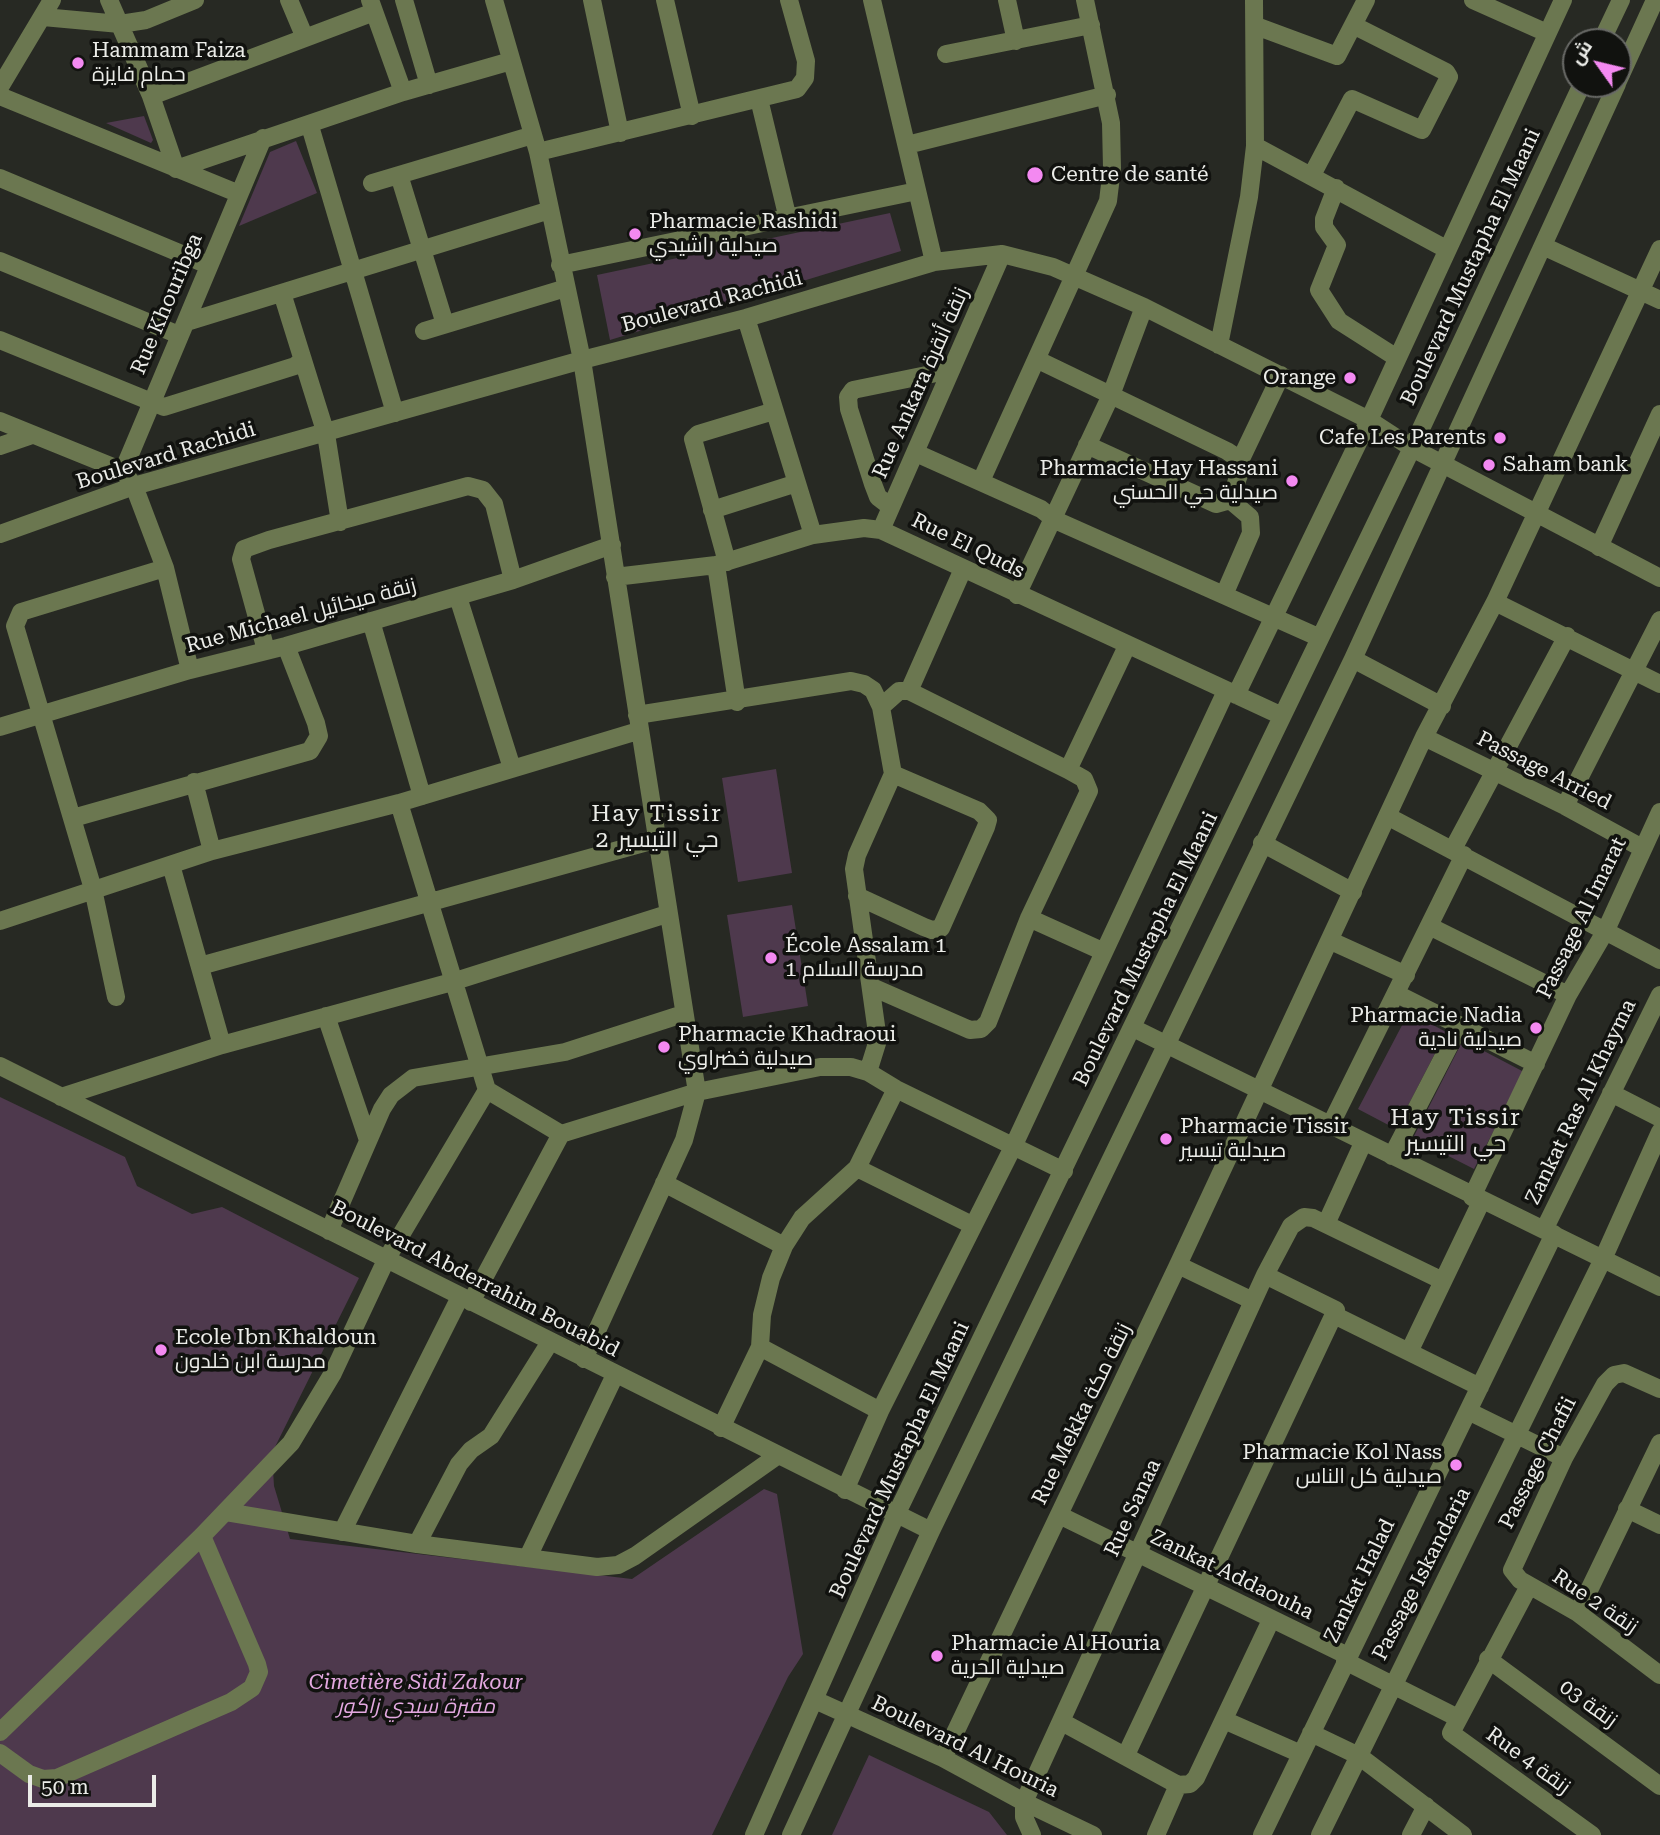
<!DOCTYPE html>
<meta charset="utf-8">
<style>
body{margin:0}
#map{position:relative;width:1660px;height:1835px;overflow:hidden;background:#272923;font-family:"Roboto Serif",Cairo,serif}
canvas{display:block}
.north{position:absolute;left:1562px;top:28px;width:70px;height:70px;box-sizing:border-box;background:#11120f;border:2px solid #686966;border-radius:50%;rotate:304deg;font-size:19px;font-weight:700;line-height:28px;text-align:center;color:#ebece8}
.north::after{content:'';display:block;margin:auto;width:24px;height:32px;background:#f389f1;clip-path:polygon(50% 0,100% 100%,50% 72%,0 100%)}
.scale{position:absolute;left:28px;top:1775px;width:128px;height:32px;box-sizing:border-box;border:4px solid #ebece8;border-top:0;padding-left:9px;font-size:21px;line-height:24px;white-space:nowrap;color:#ebece8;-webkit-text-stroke:5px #11120f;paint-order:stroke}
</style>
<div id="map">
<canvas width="1660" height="1835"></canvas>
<div class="north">ش</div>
<div class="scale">50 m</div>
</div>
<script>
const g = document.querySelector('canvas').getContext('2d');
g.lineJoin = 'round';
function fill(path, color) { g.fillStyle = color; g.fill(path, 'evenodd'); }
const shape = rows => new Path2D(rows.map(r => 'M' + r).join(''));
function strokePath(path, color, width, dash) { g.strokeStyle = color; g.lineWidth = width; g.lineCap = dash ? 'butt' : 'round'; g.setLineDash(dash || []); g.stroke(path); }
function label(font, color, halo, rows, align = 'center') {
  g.font = font + ' "Roboto Serif",Cairo,serif'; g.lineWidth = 7; g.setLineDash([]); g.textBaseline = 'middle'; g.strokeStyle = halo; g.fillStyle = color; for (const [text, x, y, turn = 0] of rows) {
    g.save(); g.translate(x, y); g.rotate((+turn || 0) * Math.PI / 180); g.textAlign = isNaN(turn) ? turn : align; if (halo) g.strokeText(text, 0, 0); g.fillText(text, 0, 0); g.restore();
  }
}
const green = shape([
 [144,116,153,140,151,143,106,123],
 [296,141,317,193,239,226,270,152],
 [890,213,901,251,610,340,597,275],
 [776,769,792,873,738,882,722,778],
 [792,905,808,1006,743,1017,727,915],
 [1409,1012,1446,1032,1396,1129,1358,1109],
 [1463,1040,1524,1072,1474,1169,1413,1138],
 [0,1097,125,1157,137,1186,192,1214,222,1207,359,1278,272,1453,274,1486,290,1539,632,1579,764,1489,777,1494,803,1654,788,1677,712,1835,0,1835],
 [869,1755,989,1812,1007,1835,832,1835]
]);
const minor = shape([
 [109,0,151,96,176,169,403,92,511,61],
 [289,0,305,38],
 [370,0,403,92],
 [404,0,429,85],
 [494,0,538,152,582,360,697,1092,684,1140,584,1359],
 [592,0,620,133],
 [665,0,692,116],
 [872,0,934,262],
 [1007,0,1016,41],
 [1473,0,1547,33],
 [43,17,120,24,146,20,195,0],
 [1256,26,1337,56,1366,0],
 [1601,42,1621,0],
 [946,54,1091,25],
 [1618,81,1655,0],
 [0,87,52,0],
 [0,96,237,193],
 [151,96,374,12],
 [759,99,788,219],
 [310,126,395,413],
 [907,145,1107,95],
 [1255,146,1446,249],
 [538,152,797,89,805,78,806,61,789,0],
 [399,175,445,324],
 [1312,175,1352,99,1422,130,1449,77,1446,72,1353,25],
 [0,178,208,265],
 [372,183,533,135],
 [1336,188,1324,219,1324,227,1337,245,1319,290,1339,321,1397,358],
 [1543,246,1660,300],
 [0,261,179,335],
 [560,265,917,191],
 [282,293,326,434,340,522],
 [746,318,813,535],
 [187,322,550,210],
 [424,331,566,288],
 [0,340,164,407,295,366,303,360],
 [1219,345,1249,197,1255,146,1254,0],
 [1038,360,1227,451,1236,457,1240,472,1230,500,1216,504,1087,445],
 [0,421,123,471],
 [0,446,32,435],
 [916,453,1041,509,1055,520,1318,637],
 [1239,463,1281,375],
 [981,481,1108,201,1112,168,1111,123,1085,0],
 [891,507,878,497,873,484,849,409,848,397,853,390,951,370],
 [712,510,797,483],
 [881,530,1002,254],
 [0,534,134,486,582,360,746,318,934,262,1002,254,1053,267,1144,307,1369,420,1412,448,1660,578],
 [1599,547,1660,414],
 [727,562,693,439,698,434,774,411],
 [716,565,737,702],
 [615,577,716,565,813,535,864,528,881,530,1282,716],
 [1017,595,1111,395,1144,307],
 [1224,595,1251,533,1250,517,1230,500],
 [458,597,512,768],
 [1495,602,1660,684],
 [371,621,422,796],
 [266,650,241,559,244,549,269,540,468,486,483,490,494,504,513,580],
 [1353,659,1442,706],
 [190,670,165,568,134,486,123,471,263,138],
 [909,691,1068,770],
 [1236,695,1369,420,1563,0],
 [881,707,899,691,909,691,963,569],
 [637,715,851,681,864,684,873,690,881,707,893,774,857,855,854,869,878,1040,868,1072],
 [0,727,190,670,286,646,513,580,612,545],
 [1424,737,1565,806,1642,848],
 [194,782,212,851],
 [1565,806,1660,620],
 [1389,817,1660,960],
 [73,818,310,751,319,736,316,723,286,646],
 [1262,843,1353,892],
 [1453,849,1567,636],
 [171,865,222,1045],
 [857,896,924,927,932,930,941,928,986,827,988,820,979,811,893,774],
 [1029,918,1102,951],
 [0,921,212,851,399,803,638,731],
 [1431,927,1568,995],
 [1331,941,1406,975],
 [200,966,658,839],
 [872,987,970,1030,981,1029,988,1022,1029,918,1089,791,1084,779,1068,770,1127,646],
 [1397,994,1536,1064],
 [116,997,93,889,15,626,21,612,165,568],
 [326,1016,368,1140],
 [1133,1028,1660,1287],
 [0,1066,931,1531],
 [487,1090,561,1134],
 [1611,1093,1660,1118],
 [61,1097,222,1045,452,982,667,914],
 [1330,1126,1464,855],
 [1392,1156,1460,1025],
 [857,1168,972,1225],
 [664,1183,784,1246],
 [1472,1197,1568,995,1606,930,1660,812],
 [1326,1224,1363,1143],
 [1544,1230,1660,995],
 [329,1231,382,1109,391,1095,413,1078,565,1052,683,1014],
 [1178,1265,1253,1301],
 [471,1302,561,1134,697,1092,820,1067,851,1067,868,1072,896,1089,1064,1171],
 [1334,1315,1480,1387],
 [760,1347,880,1411],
 [1409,1352,1481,1202],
 [1660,1389,1624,1373,1614,1375,1605,1384,1564,1458,1512,1570,1520,1580,1578,1613,1660,1675],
 [1468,1411,1564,1458],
 [721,1428,760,1347,762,1315,771,1278,784,1246,802,1218,857,1168,896,1089],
 [845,1490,880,1411,1013,1147,1226,691],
 [1627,1509,1660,1525],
 [226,1512,417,1544,597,1567,618,1565,635,1556,777,1456],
 [1059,1515,1348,1656],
 [342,1532,460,1297],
 [417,1544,459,1464,471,1450,491,1436,550,1342],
 [528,1557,615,1375],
 [1529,1586,1451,1733,1592,1835],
 [1578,1613,1660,1443],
 [1488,1659,1660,1786],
 [1345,1661,1458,1718],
 [815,1700,943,1758,1024,1802,1093,1835],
 [1224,1720,1301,1754],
 [1062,1722,1178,1785,1190,1784,1196,1778,1271,1620],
 [0,1732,202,1536,291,1443,333,1373,386,1260,487,1090,399,803],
 [1311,1733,1359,1756,1463,1835],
 [0,1753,29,1774,43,1779,57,1778,231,1702,252,1688,259,1672,257,1664,202,1536],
 [1126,1755,1336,1310,1265,1275],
 [943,1758,1178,1265,1424,737,1495,602,1660,249],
 [754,1835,896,1515,1412,448,1582,84],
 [791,1835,931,1531,1353,659,1617,84],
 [1032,1835,1024,1817,1024,1802,1265,1275,1291,1226,1304,1217,1313,1218,1443,1281],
 [1156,1835,1178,1785],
 [1262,1835,1554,1234],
 [1320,1835,1603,1259,1660,1132],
 [1411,1835,1426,1806]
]);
const markers = [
 [78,63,7,"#f389f1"],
 [1035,175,9,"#f389f1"],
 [635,234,7,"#f389f1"],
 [1350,378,7,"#f389f1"],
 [1500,438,7,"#f389f1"],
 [1489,465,7,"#f389f1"],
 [1292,481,7,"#f389f1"],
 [771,958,7,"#f389f1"],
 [1536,1028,7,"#f389f1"],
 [664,1047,7,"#f389f1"],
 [1166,1139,7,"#f389f1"],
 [161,1350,7,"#f389f1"],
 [1456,1465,7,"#f389f1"],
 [937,1656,7,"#f389f1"]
];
const poiNames = [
 ["Hammam Faiza",92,51],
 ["حمام فايزة",92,75],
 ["Centre de santé",1051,175],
 ["Pharmacie Rashidi",649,222],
 ["صيدلية راشيدي",649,246],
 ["Orange",1336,378,"right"],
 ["Cafe Les Parents",1486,438,"right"],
 ["Saham bank",1503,465],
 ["Pharmacie Hay Hassani",1278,469,"right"],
 ["صيدلية حي الحسني",1278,493,"right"],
 ["École Assalam 1",785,946],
 ["مدرسة السلام 1",785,970],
 ["Pharmacie Nadia",1522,1016,"right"],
 ["صيدلية نادية",1522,1040,"right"],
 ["Pharmacie Khadraoui",678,1035],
 ["صيدلية خضراوي",678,1059],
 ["Pharmacie Tissir",1180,1127],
 ["صيدلية تيسير",1180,1151],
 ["Ecole Ibn Khaldoun",175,1338],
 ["مدرسة ابن خلدون",175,1362],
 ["Pharmacie Kol Nass",1442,1453,"right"],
 ["صيدلية كل الناس",1442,1477,"right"],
 ["Pharmacie Al Houria",951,1644],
 ["صيدلية الحرية",951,1668]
];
const streetNames = [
 ["Boulevard Mustapha El Maani",1471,267,-65],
 ["Boulevard Rachidi",712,302,-15],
 ["Rue Khouribga",167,304,-67],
 ["Rue Ankara زنقة أنقرة",921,383,-66],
 ["Boulevard Rachidi",166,456,-17],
 ["Rue El Quds",968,546,26],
 ["Rue Michael زنقة ميخائيل",301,616,-15],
 ["Passage Arried",1544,771,27],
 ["Passage Al Imarat",1582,918,-64],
 ["Boulevard Mustapha El Maani",1146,949,-64],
 ["Zankat Ras Al Khayma",1581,1102,-64],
 ["Boulevard Abderrahim Bouabid",475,1279,27],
 ["Rue Mekka زنقة مكة",1082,1414,-64],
 ["Boulevard Mustapha El Maani",900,1460,-65],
 ["Passage Chafii",1538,1463,-63],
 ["Rue Sanaa",1133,1508,-65],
 ["Passage Iskandaria",1422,1574,-63],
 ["Zankat Addaouha",1232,1575,26],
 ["Zankat Halad",1360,1581,-64],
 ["Rue 2 زنقة",1595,1602,34],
 ["زنقة 03",1588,1704,36],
 ["Boulevard Al Houria",965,1747,26],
 ["Rue 4 زنقة",1528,1761,36]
];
const parkNames = [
 ["Cimetière Sidi Zakour",416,1683],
 ["مقبرة سيدي زاكور",416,1707]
];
const neighbourhoodNames = [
 ["Hay Tissir",657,814],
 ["2 حي التيسير",657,840],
 ["Hay Tissir",1456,1118],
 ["حي التيسير",1456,1144]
];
fill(green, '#4e394d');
strokePath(minor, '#6b7750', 18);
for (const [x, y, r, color] of markers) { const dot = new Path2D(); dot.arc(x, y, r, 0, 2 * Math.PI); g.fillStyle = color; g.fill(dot); strokePath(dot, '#11120f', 2.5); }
label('21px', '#ebece8', '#11120f', poiNames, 'left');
label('21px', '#ebece8', '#11120f', streetNames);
label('italic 21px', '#e3a8e0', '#11120f', parkNames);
g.letterSpacing = '2px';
label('23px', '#ebece8', '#11120f', neighbourhoodNames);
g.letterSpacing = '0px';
</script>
